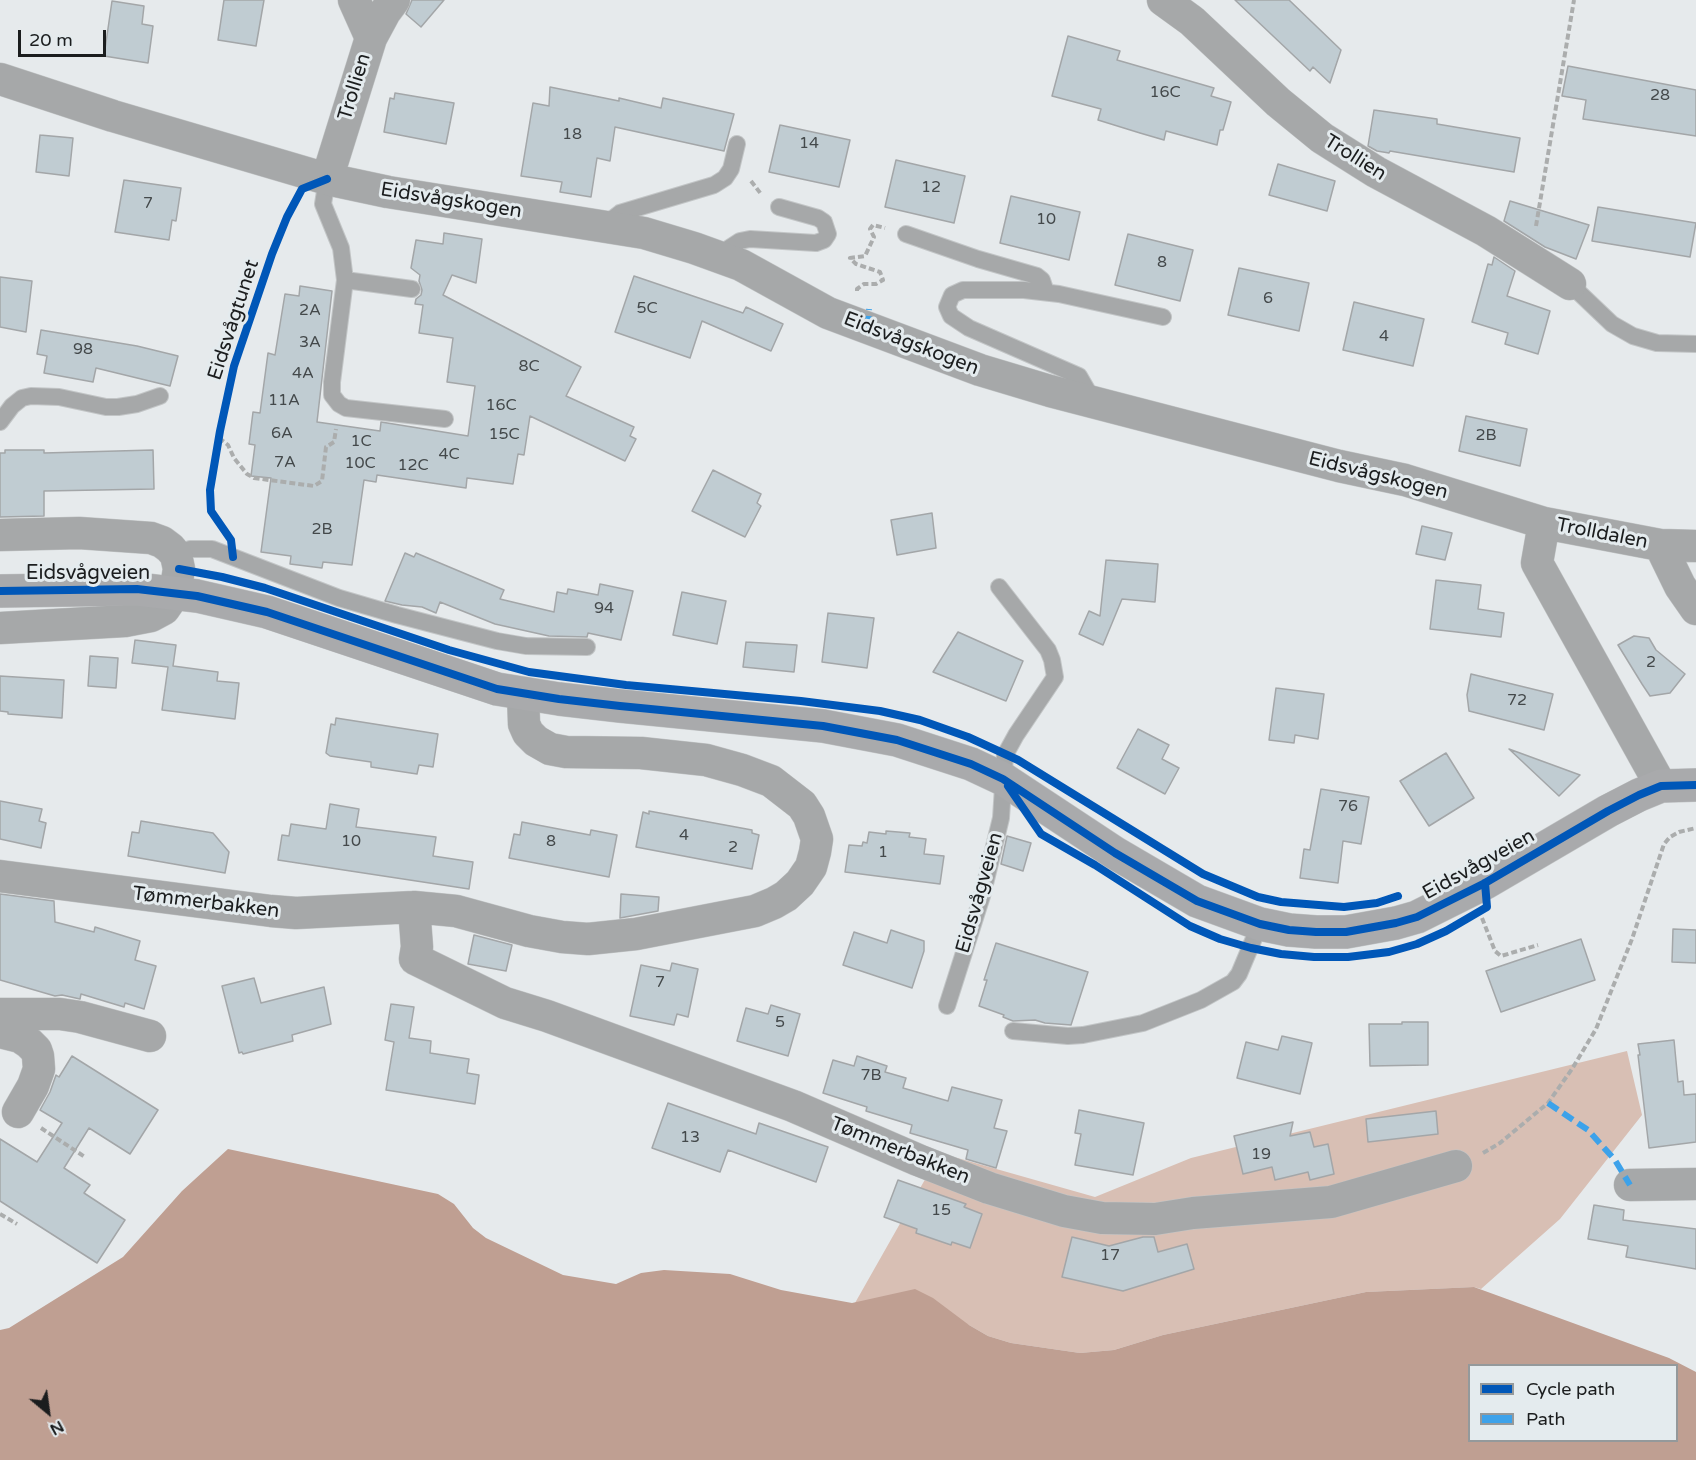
<!DOCTYPE html>
<meta charset="utf-8">
<style>
body{margin:0}
#map{position:relative;width:1696px;height:1460px;overflow:hidden;background:#e6eaec;font-family:"Varela Round",sans-serif}
canvas{display:block}
.legend{position:absolute;left:1468px;top:1364px;width:210px;height:78px;box-sizing:border-box;background:#e4ebee;border:2px solid #94999b;margin:0;padding:8px 10px;list-style:none;font-size:18px;color:#1b1d1e}
.legend li{display:flex;align-items:center;gap:12px;height:30px}
.legend b{width:30px;border:2px solid #94999b}
.north{position:absolute;left:18px;top:1382px;width:60px;height:60px;-webkit-text-stroke:4px #e4ebee;paint-order:stroke;rotate:151deg;font-size:16px;font-weight:700;line-height:24px;text-align:center;color:#1b1d1e}
.north::after{content:'';display:block;margin:auto;width:21px;height:27px;background:#1b1d1e;clip-path:polygon(50% 0,100% 100%,50% 72%,0 100%)}
.scale{position:absolute;left:18px;top:30px;width:88px;height:27px;box-sizing:border-box;border:3px solid #1b1d1e;border-top:0;padding-left:8px;font-size:18px;line-height:21px;white-space:nowrap;color:#1b1d1e;-webkit-text-stroke:4px #e4ebee;paint-order:stroke}
</style>
<div id="map">
<canvas width="1696" height="1460"></canvas>
<ul class="legend">
<li><b style="height:8px;background:#0057b8"></b>Cycle path</li>
<li><b style="height:8px;background:#3da2ea"></b>Path</li>
</ul>
<div class="north">N</div>
<div class="scale">20 m</div>
</div>
<script>
const g = document.querySelector('canvas').getContext('2d');
g.lineJoin = 'round';
function fill(path, color) { g.fillStyle = color; g.fill(path, 'evenodd'); }
const shape = rows => new Path2D(rows.map(r => 'M' + r).join(''));
function strokePath(path, color, width, dash) { g.strokeStyle = color; g.lineWidth = width; g.lineCap = dash ? 'butt' : 'round'; g.setLineDash(dash || []); g.stroke(path); }
function label(font, color, halo, rows, align = 'center') {
  g.font = font + ' "Varela Round",sans-serif'; g.lineWidth = 6; g.setLineDash([]); g.textBaseline = 'middle'; g.strokeStyle = halo; g.fillStyle = color; for (const [text, x, y, turn = 0] of rows) {
    g.save(); g.translate(x, y); g.rotate((+turn || 0) * Math.PI / 180); g.textAlign = isNaN(turn) ? turn : align; if (halo) g.strokeText(text, 0, 0); g.fillText(text, 0, 0); g.restore();
  }
}
const forest = shape([
 [1627,1051,1642,1115,1560,1219,1481,1289,1474,1287,1366,1292,1163,1335,1114,1350,1080,1353,1011,1343,988,1336,969,1325,855,1303,940,1153,1095,1197,1191,1158]
]);
const water = shape([
 [228,1149,438,1194,454,1204,473,1228,486,1238,563,1275,616,1284,641,1273,664,1270,730,1274,781,1290,852,1303,915,1289,933,1298,969,1325,988,1336,1011,1343,1080,1353,1114,1350,1163,1335,1366,1292,1474,1287,1669,1358,1696,1372,1696,1460,0,1460,0,1330,9,1328,123,1257,182,1191],
 [1470,1366,1676,1366,1676,1440,1470,1440]
]);
const building = shape([
 [224,0,264,0,256,46,218,40,224,0],
 [412,0,444,0,421,27,406,14,412,0],
 [1235,0,1289,0,1341,50,1330,83,1313,67,1310,71,1235,0],
 [112,1,144,6,142,24,153,26,148,63,104,56,112,1],
 [1068,36,1120,51,1117,60,1214,88,1211,96,1231,102,1223,130,1220,130,1217,145,1166,131,1164,140,1140,133,1098,120,1101,109,1052,96,1068,36],
 [1568,66,1696,90,1696,136,1583,119,1586,100,1562,96,1568,66],
 [550,87,619,101,619,98,661,108,663,98,734,114,724,151,615,127,610,161,597,158,591,197,560,192,562,182,521,176,533,103,549,106,550,87],
 [395,93,454,103,446,144,384,132,390,98,394,99,395,93],
 [1374,110,1437,119,1437,124,1520,138,1514,172,1390,151,1389,153,1377,151,1368,146,1374,110],
 [780,125,850,140,839,187,769,172,780,125],
 [40,135,73,138,69,176,36,172,40,135],
 [896,160,965,176,954,223,885,207,896,160],
 [1278,164,1335,181,1327,211,1269,195,1278,164],
 [124,180,181,188,176,221,172,220,169,240,115,232,124,180],
 [1011,196,1080,212,1069,260,1000,243,1011,196],
 [1510,201,1589,225,1576,259,1545,247,1504,221,1510,201],
 [1598,207,1696,223,1690,257,1592,241,1598,207],
 [444,233,482,239,476,283,452,275,443,295,581,367,566,396,634,427,630,436,636,439,625,461,530,416,524,455,518,454,513,484,467,478,466,488,377,475,376,482,364,480,352,565,323,562,322,568,290,564,291,556,261,552,271,478,251,476,255,445,249,444,253,412,260,413,268,353,275,355,285,294,299,296,300,286,332,291,317,422,380,431,381,422,468,436,475,386,447,382,453,338,419,333,423,305,415,304,416,299,421,295,422,290,419,281,420,275,411,268,416,240,443,244,444,233],
 [1128,234,1193,250,1180,301,1115,285,1128,234],
 [1494,257,1515,271,1507,296,1550,311,1538,354,1505,344,1508,333,1472,322,1488,264,1492,265,1494,257],
 [1239,268,1309,283,1299,331,1228,315,1239,268],
 [634,276,743,313,746,307,783,324,771,351,702,321,690,358,615,332,634,276],
 [0,277,32,281,26,332,0,327,0,277],
 [1354,302,1424,319,1413,366,1343,350,1354,302],
 [41,330,137,346,178,356,170,386,96,368,93,382,44,373,47,356,37,354,41,330],
 [1466,416,1527,429,1520,466,1459,451,1466,416],
 [5,450,44,450,44,453,153,450,154,489,44,491,44,516,0,517,0,453,5,453,5,450],
 [713,470,761,494,757,503,761,506,745,537,692,511,713,470],
 [932,513,936,548,897,555,891,520,932,513],
 [1422,526,1452,533,1445,560,1416,554,1422,526],
 [405,553,414,557,416,553,504,590,500,599,554,612,557,592,567,594,568,589,598,595,600,584,633,591,621,640,588,633,587,637,549,636,495,624,440,602,436,613,422,607,402,605,385,601,405,553],
 [1106,560,1158,564,1155,602,1122,599,1103,645,1079,634,1089,611,1100,616,1106,560],
 [1436,580,1481,585,1478,609,1504,613,1501,637,1430,629,1436,580],
 [682,592,726,601,717,644,673,635,682,592],
 [828,613,874,618,867,668,822,662,828,613],
 [958,632,1023,661,1006,701,933,672,958,632],
 [1634,636,1649,638,1656,650,1685,674,1670,693,1650,696,1642,684,1618,645,1634,636],
 [135,640,176,645,173,666,218,672,217,681,239,683,235,719,162,710,168,667,132,663,135,640],
 [746,642,797,645,794,672,743,667,746,642],
 [90,656,118,658,116,688,88,686,90,656],
 [1471,674,1553,694,1544,730,1469,711,1467,695,1471,674],
 [0,676,64,680,62,718,8,714,8,712,0,711,0,676],
 [1276,688,1324,694,1318,739,1295,735,1294,743,1269,740,1276,688],
 [336,718,438,734,433,767,419,765,417,774,371,767,371,762,330,756,326,753,331,724,335,725,336,718],
 [1138,729,1169,745,1162,759,1179,768,1165,794,1117,768,1138,729],
 [1509,749,1580,775,1559,796,1509,749],
 [1446,753,1474,798,1429,826,1400,781,1446,753],
 [1321,789,1369,797,1361,844,1343,841,1338,883,1300,878,1304,849,1310,850,1321,789],
 [0,801,42,809,39,821,46,823,41,848,0,839,0,801],
 [330,804,359,809,356,827,436,837,433,856,473,862,469,889,278,860,282,835,289,836,291,824,326,829,330,804],
 [649,811,752,830,752,833,759,835,752,869,636,847,643,812,649,814,649,811],
 [141,821,213,833,229,852,225,873,128,856,132,832,139,833,141,821],
 [522,822,590,835,591,830,617,835,609,877,509,858,514,834,520,835,522,822],
 [886,831,910,833,909,837,926,839,924,854,944,856,940,884,845,872,849,845,862,846,863,842,867,843,869,832,886,834,886,831],
 [1007,836,1031,843,1023,871,1001,864,1007,836],
 [0,894,54,901,55,922,94,932,95,927,140,941,135,960,156,966,144,1009,125,1003,124,1007,81,994,80,999,62,995,55,996,0,980,0,894],
 [621,894,659,897,658,911,620,918,621,894],
 [1673,929,1696,930,1696,963,1672,962,1673,929],
 [891,930,924,941,924,951,912,988,843,965,854,932,887,943,891,930],
 [474,935,512,945,506,971,468,964,474,935],
 [1581,939,1595,980,1501,1012,1486,971,1581,939],
 [996,943,1088,972,1071,1025,1045,1023,1035,1020,1013,1021,1003,1017,1004,1015,979,1006,987,980,984,980,996,943],
 [672,963,698,969,688,1017,677,1014,674,1025,630,1016,641,965,670,971,672,963],
 [254,978,261,1003,324,987,331,1024,292,1035,293,1041,243,1054,242,1052,239,1053,222,986,254,978],
 [391,1004,414,1007,409,1038,431,1041,430,1053,469,1059,467,1073,479,1075,475,1104,386,1090,394,1042,385,1040,391,1004],
 [771,1005,800,1014,788,1056,737,1041,746,1008,768,1014,771,1005],
 [1402,1022,1428,1022,1428,1065,1370,1066,1369,1024,1402,1024,1402,1022],
 [1282,1036,1312,1043,1300,1094,1237,1078,1246,1042,1278,1050,1282,1036],
 [1674,1040,1678,1082,1683,1081,1684,1095,1696,1094,1696,1142,1649,1148,1638,1055,1640,1055,1638,1044,1674,1040],
 [72,1056,158,1110,130,1154,89,1128,64,1168,90,1185,84,1193,125,1220,97,1263,0,1201,0,1139,37,1162,62,1123,40,1110,50,1092,56,1075,59,1077,72,1056],
 [857,1056,887,1066,885,1072,906,1078,903,1088,948,1101,952,1087,1002,1100,994,1128,1007,1131,996,1168,966,1159,968,1150,910,1133,912,1125,866,1111,867,1107,823,1093,833,1060,854,1066,857,1056],
 [668,1103,756,1134,759,1123,828,1147,816,1182,728,1150,720,1172,652,1148,668,1103],
 [1079,1110,1144,1123,1133,1175,1075,1165,1081,1134,1075,1133,1079,1110],
 [1436,1111,1438,1134,1368,1142,1366,1119,1436,1111],
 [1293,1122,1290,1136,1310,1132,1314,1147,1328,1144,1334,1174,1310,1180,1308,1172,1275,1180,1272,1167,1243,1174,1234,1136,1293,1122],
 [898,1180,966,1204,964,1207,982,1214,970,1248,952,1242,951,1245,916,1233,917,1229,884,1217,898,1180],
 [1594,1205,1624,1210,1623,1220,1696,1229,1696,1269,1626,1257,1628,1246,1588,1239,1594,1205],
 [1072,1237,1109,1246,1143,1237,1154,1237,1158,1252,1187,1244,1194,1269,1123,1291,1062,1277,1072,1237]
]);
const path = shape([
 [751,181,761,194],
 [1536,226,1574,0],
 [857,291,857,289,864,284,876,284,883,280,880,272,856,264,850,258,865,256,874,237,870,229,873,225,885,228],
 [219,438,228,445,234,458,247,474,254,478,314,486,322,481,326,447,334,442,336,429],
 [1482,918,1495,951,1501,956,1538,945],
 [41,1128,85,1157],
 [1483,1153,1500,1143,1548,1103,1572,1069,1596,1029,1632,939,1664,844,1670,837,1679,832,1696,828],
 [0,1214,17,1224]
]);
const service = shape([
 [327,179,323,204,341,248,345,280,332,382,332,395,339,404,346,408,445,419],
 [608,226,611,220,620,213,714,185,725,178,731,169,737,144],
 [906,234,978,259,1037,276,1042,280,1046,292],
 [717,256,740,241,750,239,816,243,824,240,828,234,824,222,818,218,779,207],
 [345,280,412,289],
 [1570,284,1612,324,1633,336,1657,343,1696,344],
 [1094,402,1079,376,969,328,951,316,947,307,952,295,963,290,1024,290,1059,294,1163,317],
 [0,422,12,406,22,398,31,396,59,397,106,407,118,407,137,404,160,396],
 [176,555,190,549,212,549,339,598,397,615,497,641,526,646,587,647],
 [947,1006,982,896,1001,818,1005,755,1016,735,1055,677,1052,660,1048,650,999,587],
 [1013,1031,1068,1036,1083,1035,1143,1023,1201,1000,1233,982,1239,974,1260,924]
]);
const minor = shape([
 [354,0,371,38],
 [1163,0,1192,21,1278,102,1322,138,1376,172,1486,231,1570,284],
 [0,79,113,116,327,179,388,192,644,233,694,248,741,265,828,313,980,370,1050,391,1339,466,1405,480,1544,523,1537,563,1661,786],
 [327,179,371,38,385,12,394,0],
 [1544,523,1660,545,1696,546],
 [0,535,79,533,151,538,162,542,170,548,176,555,179,569,175,593,164,609,151,616,125,621,0,628],
 [1660,545,1680,586,1696,609],
 [0,876,271,911,296,913,414,907,456,911,529,931,562,937,588,939,636,934,755,911,774,903,786,896,800,883,811,867,815,852,817,839,809,816,802,805,771,781,742,770,706,760,641,753,566,752,550,749,536,741,528,733,524,724,523,693],
 [414,907,417,947,415,959,505,1003,547,1016,793,1106,918,1160,989,1188,1064,1211,1102,1218,1155,1219,1193,1213,1331,1202,1456,1166],
 [0,1014,60,1014,80,1017,150,1036],
 [0,1032,20,1037,29,1043,36,1050,38,1056,39,1069,33,1086,18,1112],
 [1630,1185,1696,1184]
]);
const primary = shape([
 [0,591,137,589,197,596,267,612,497,689,559,699,620,706,823,726,897,740,971,764,1003,779,1115,853,1197,901,1260,924,1289,930,1316,932,1346,932,1396,923,1417,917,1485,883,1608,811,1639,795,1661,786,1696,785]
]);
const quiet = shape([
 [868,328,869,309],
 [1548,1103,1588,1130,1615,1160,1630,1185]
]);
const cycleway = shape([
 [233,557,231,540,211,511,210,490,220,431,234,366,272,254,287,217,302,189,327,179],
 [179,569,222,577,265,588,449,650,529,672,626,685,801,701,880,711,920,720,968,737,1018,760,1203,874,1258,897,1281,902,1344,907,1377,903,1398,896],
 [0,591,137,589,197,596,267,612,497,689,559,699,620,706,823,726,897,740,971,764,1003,779,1115,853,1197,901,1260,924,1289,930,1316,932,1346,932,1396,923,1417,917,1485,883,1608,811,1639,795,1661,786,1696,785],
 [1008,786,1041,834,1095,865,1190,926,1220,939,1251,948,1281,954,1314,957,1348,957,1389,952,1417,944,1446,931,1487,907,1485,883]
]);
const numberNames = [
 ["16C",1165,93],
 ["28",1660,96],
 ["18",572,135],
 ["14",809,144],
 ["12",931,188],
 ["7",148,204],
 ["10",1046,220],
 ["8",1162,263],
 ["6",1268,299],
 ["5C",647,309],
 ["2A",310,311],
 ["4",1384,337],
 ["3A",310,343],
 ["98",83,350],
 ["8C",529,367],
 ["4A",303,374],
 ["11A",284,401],
 ["16C",501,406],
 ["6A",282,434],
 ["15C",504,435],
 ["2B",1486,436],
 ["1C",361,442],
 ["4C",449,455],
 ["7A",285,463],
 ["10C",360,464],
 ["12C",413,466],
 ["2B",322,530],
 ["94",604,609],
 ["2",1651,663],
 ["72",1517,701],
 ["76",1348,807],
 ["4",684,836],
 ["10",351,842],
 ["8",551,842],
 ["2",733,848],
 ["1",883,853],
 ["7",660,983],
 ["5",780,1023],
 ["7B",871,1076],
 ["13",690,1138],
 ["19",1261,1155],
 ["15",941,1211],
 ["17",1110,1256]
];
const streetNames = [
 ["Trollien",355,87,-73],
 ["Trollien",1355,158,32],
 ["Eidsvågskogen",451,201,9],
 ["Eidsvågtunet",234,320,-72],
 ["Eidsvågskogen",911,344,21],
 ["Eidsvågskogen",1378,476,14],
 ["Trolldalen",1602,534,11],
 ["Eidsvågveien",88,574],
 ["Eidsvågveien",1479,865,-29],
 ["Eidsvågveien",980,893,-74],
 ["Tømmerbakken",206,903,7],
 ["Tømmerbakken",900,1151,22]
];
fill(forest, '#d8bfb4');
fill(water, '#bf9f92');
fill(building, '#c0ccd2');
strokePath(building, '#a3a6a8', 1.5);
strokePath(service, '#c2c5c6', 18);
strokePath(minor, '#c2c5c6', 33);
strokePath(primary, '#c2c5c6', 34);
strokePath(path, '#abadad', 4, [6, 3]);
strokePath(service, '#a6a8a9', 16);
strokePath(minor, '#a6a8a9', 32);
strokePath(primary, '#a9aaac', 33);
strokePath(quiet, '#3da2ea', 6, [12, 6]);
strokePath(cycleway, '#0057b8', 8);
label('16px', '#44494b', null, numberNames);
label('20px', '#1b1d1e', '#e4ebee', streetNames);
</script>
